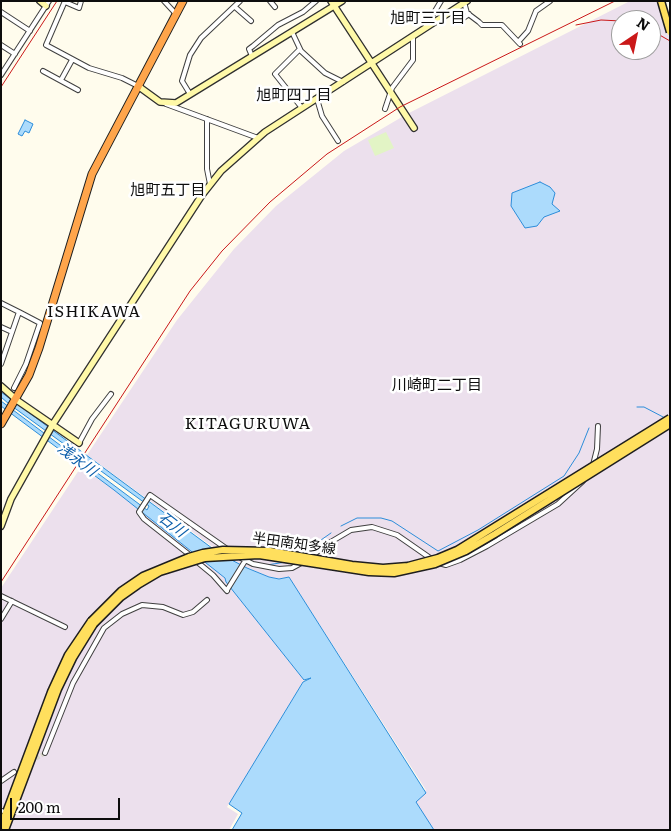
<!DOCTYPE html>
<meta charset="utf-8">
<style>
body{margin:0}
#map{position:relative;width:671px;height:831px;overflow:hidden;background:#fffced;font-family:Literata,serif}
canvas{display:block}
.frame{position:absolute;inset:0;border:2px solid #0d0d0d;pointer-events:none}
.north{position:absolute;left:611px;top:10px;width:50px;height:50px;box-sizing:border-box;background:#fff;border:1px solid #9e9e9e;border-radius:50%;rotate:34deg;font-size:14px;font-weight:700;line-height:20px;text-align:center;color:#0d0d0d}
.north::after{content:'';display:block;margin:auto;width:18px;height:22px;background:#ca1819;clip-path:polygon(50% 0,100% 100%,50% 72%,0 100%)}
.scale{position:absolute;left:10px;top:798px;width:110px;height:22px;box-sizing:border-box;border:2px solid #0d0d0d;border-top:0;padding-left:6px;font-size:15px;line-height:18px;white-space:nowrap;color:#0d0d0d;-webkit-text-stroke:4px #fff;paint-order:stroke}
</style>
<div id="map">
<canvas width="671" height="831"></canvas>
<div class="frame"></div>
<div class="north">N</div>
<div class="scale">200 m</div>
</div>
<script>
const g = document.querySelector('canvas').getContext('2d');
g.lineJoin = 'round';
function fill(path, color) { g.fillStyle = color; g.fill(path, 'evenodd'); }
const shape = rows => new Path2D(rows.map(r => 'M' + r).join(''));
function strokePath(path, color, width, dash) { g.strokeStyle = color; g.lineWidth = width; g.lineCap = dash ? 'butt' : 'round'; g.setLineDash(dash || []); g.stroke(path); }
function label(font, color, halo, rows, align = 'center') {
  g.font = font + ' Literata,"Noto Sans JP",serif'; g.lineWidth = 5; g.setLineDash([]); g.textBaseline = 'middle'; g.strokeStyle = halo; g.fillStyle = color; for (const [text, x, y, turn = 0] of rows) {
    g.save(); g.translate(x, y); g.rotate((+turn || 0) * Math.PI / 180); g.textAlign = isNaN(turn) ? turn : align; if (halo) g.strokeText(text, 0, 0); g.fillText(text, 0, 0); g.restore();
  }
}
const industrial = shape([
 [630,1,663,1,670,12,670,830,433,830,414,799,426,790,289,577,279,579,269,577,232,561,87,455,177,320,234,249,276,206,344,151,407,114],
 [621,20,651,20,651,50,621,50],
 [81,467,114,490,225,578,226,582,304,680,227,807,238,814,229,830,1,830,1,588]
]);
const pitch = shape([
 [386,132,394,148,375,156,368,140]
]);
const water = shape([
 [25,120,33,124,29,133,25,131,22,136,18,134,25,120],
 [540,182,550,187,555,193,552,204,560,211,544,217,537,226,525,228,511,206,512,193,540,182],
 [1,392,220,554,247,568,269,577,279,579,289,577,426,793,416,802,434,830,232,830,242,813,229,804,303,682,311,678,304,680,226,582,225,578,114,490,1,406,1,401,147,510,149,506,9,404,1,397,1,392]
]);
const stream = shape([
 [637,407,644,407,665,418],
 [341,526,357,518,381,518,392,521,438,551,478,530,564,476,579,453,589,428],
 [301,554,331,533],
 [267,565,286,562]
]);
const streetTunnel = shape([
 [31,762,45,753]
]);
const street = shape([
 [65,1,46,45,89,68,122,78,138,86],
 [164,1,176,14],
 [270,1,275,7],
 [65,2,79,8,81,1],
 [464,2,467,13,479,22,482,25,502,25,520,44],
 [235,7,251,21],
 [453,11,459,21,469,14],
 [1,12,30,31],
 [426,26,441,1],
 [292,32,301,51,325,73,343,82],
 [519,41,528,31,536,11,550,1],
 [1,45,15,54],
 [299,50,275,74,302,108],
 [252,56,249,49,253,46,278,25,303,12,316,1],
 [43,71,78,90],
 [1,75,49,1],
 [61,80,72,60],
 [190,94,182,81,190,55,201,38,240,1],
 [317,99,322,116,338,141],
 [166,104,258,138],
 [385,109,392,88,413,60,413,37],
 [207,119,207,169,210,184],
 [1,303,19,312,1,364],
 [1,327,12,332],
 [14,388,26,364,40,323,19,312],
 [79,443,92,419,111,394],
 [593,465,597,449,598,426],
 [191,556,144,519,139,512,150,495,227,549],
 [241,558,253,564,279,569,292,568,303,562],
 [309,558,329,543,351,530,372,527,397,535,433,560],
 [196,561,213,575,227,591],
 [439,563,446,565,460,560,487,546,558,504,583,481],
 [227,590,245,561],
 [1,596,65,627],
 [1,619,12,601],
 [45,753,73,683,104,628,122,614,142,605,163,607,183,615,193,612,207,600],
 [1,781,14,772],
 [1,811,2,811]
]);
const secondary = shape([
 [40,1,46,6],
 [331,1,414,128],
 [138,86,160,102,176,103,342,1],
 [1,386,18,401,79,443],
 [1,526,11,499,53,424,202,195,221,171,265,132,467,1]
]);
const primary = shape([
 [1,826,51,692,68,655,91,621],
 [5,830,58,689,73,658,94,624]
]);
const highway = shape([
 [1,424,29,375,39,348,92,174,183,1]
]);
const rail = shape([
 [576,25,601,20,621,21],
 [651,30,670,41],
 [1,87,57,1],
 [1,582,190,291,222,251,270,202,327,154,400,107,615,1]
]);
const primaryBridge = shape([
 [661,1,670,32],
 [91,621,121,591,143,576,189,557,203,553,223,550,270,551,352,565,383,568,408,566,438,558,457,550,670,418],
 [94,624,121,597,138,585,160,572,205,558,259,555,369,572,394,573,435,564,466,551,495,534,670,424]
]);
const streetNames = [
 ["半田南知多線",294,544,8]
];
const neighbourhoodNames = [
 ["旭町三丁目",428,19],
 ["旭町四丁目",294,96],
 ["旭町五丁目",168,191],
 ["川崎町二丁目",437,386]
];
const waterNames = [
 ["浅永川",77,460,37],
 ["石川",172,525,38]
];
const quarterNames = [
 ["ISHIKAWA",94,312],
 ["KITAGURUWA",248,424]
];
fill(industrial, '#ece0ed');
fill(pitch, '#e2f4c5');
fill(water, '#acdbfc');
strokePath(water, '#2c8dda', 1);
strokePath(stream, '#2c8dda', 1);
strokePath(streetTunnel, '#dbd8cb', 4, [4, 2]);
strokePath(street, '#404040', 6);
strokePath(secondary, '#2f2f2f', 8);
strokePath(primary, '#1e1e1e', 9);
strokePath(highway, '#1e1e1e', 9);
strokePath(street, '#fff', 4);
strokePath(secondary, '#fff9a8', 5.5);
strokePath(primary, '#ffdf5d', 6);
strokePath(highway, '#ffa54b', 7);
strokePath(rail, '#ca1819', 1);
strokePath(primaryBridge, '#1e1e1e', 9, []);
strokePath(primaryBridge, '#ffdf5d', 6);
label('14px', '#0d0d0d', '#fff', streetNames);
label('15px', '#0d0d0d', '#fff', neighbourhoodNames);
label('italic 15px', '#0b5eaa', '#fff', waterNames);
g.letterSpacing = '1px';
label('16px', '#0d0d0d', '#fff', quarterNames);
g.letterSpacing = '0px';
</script>
